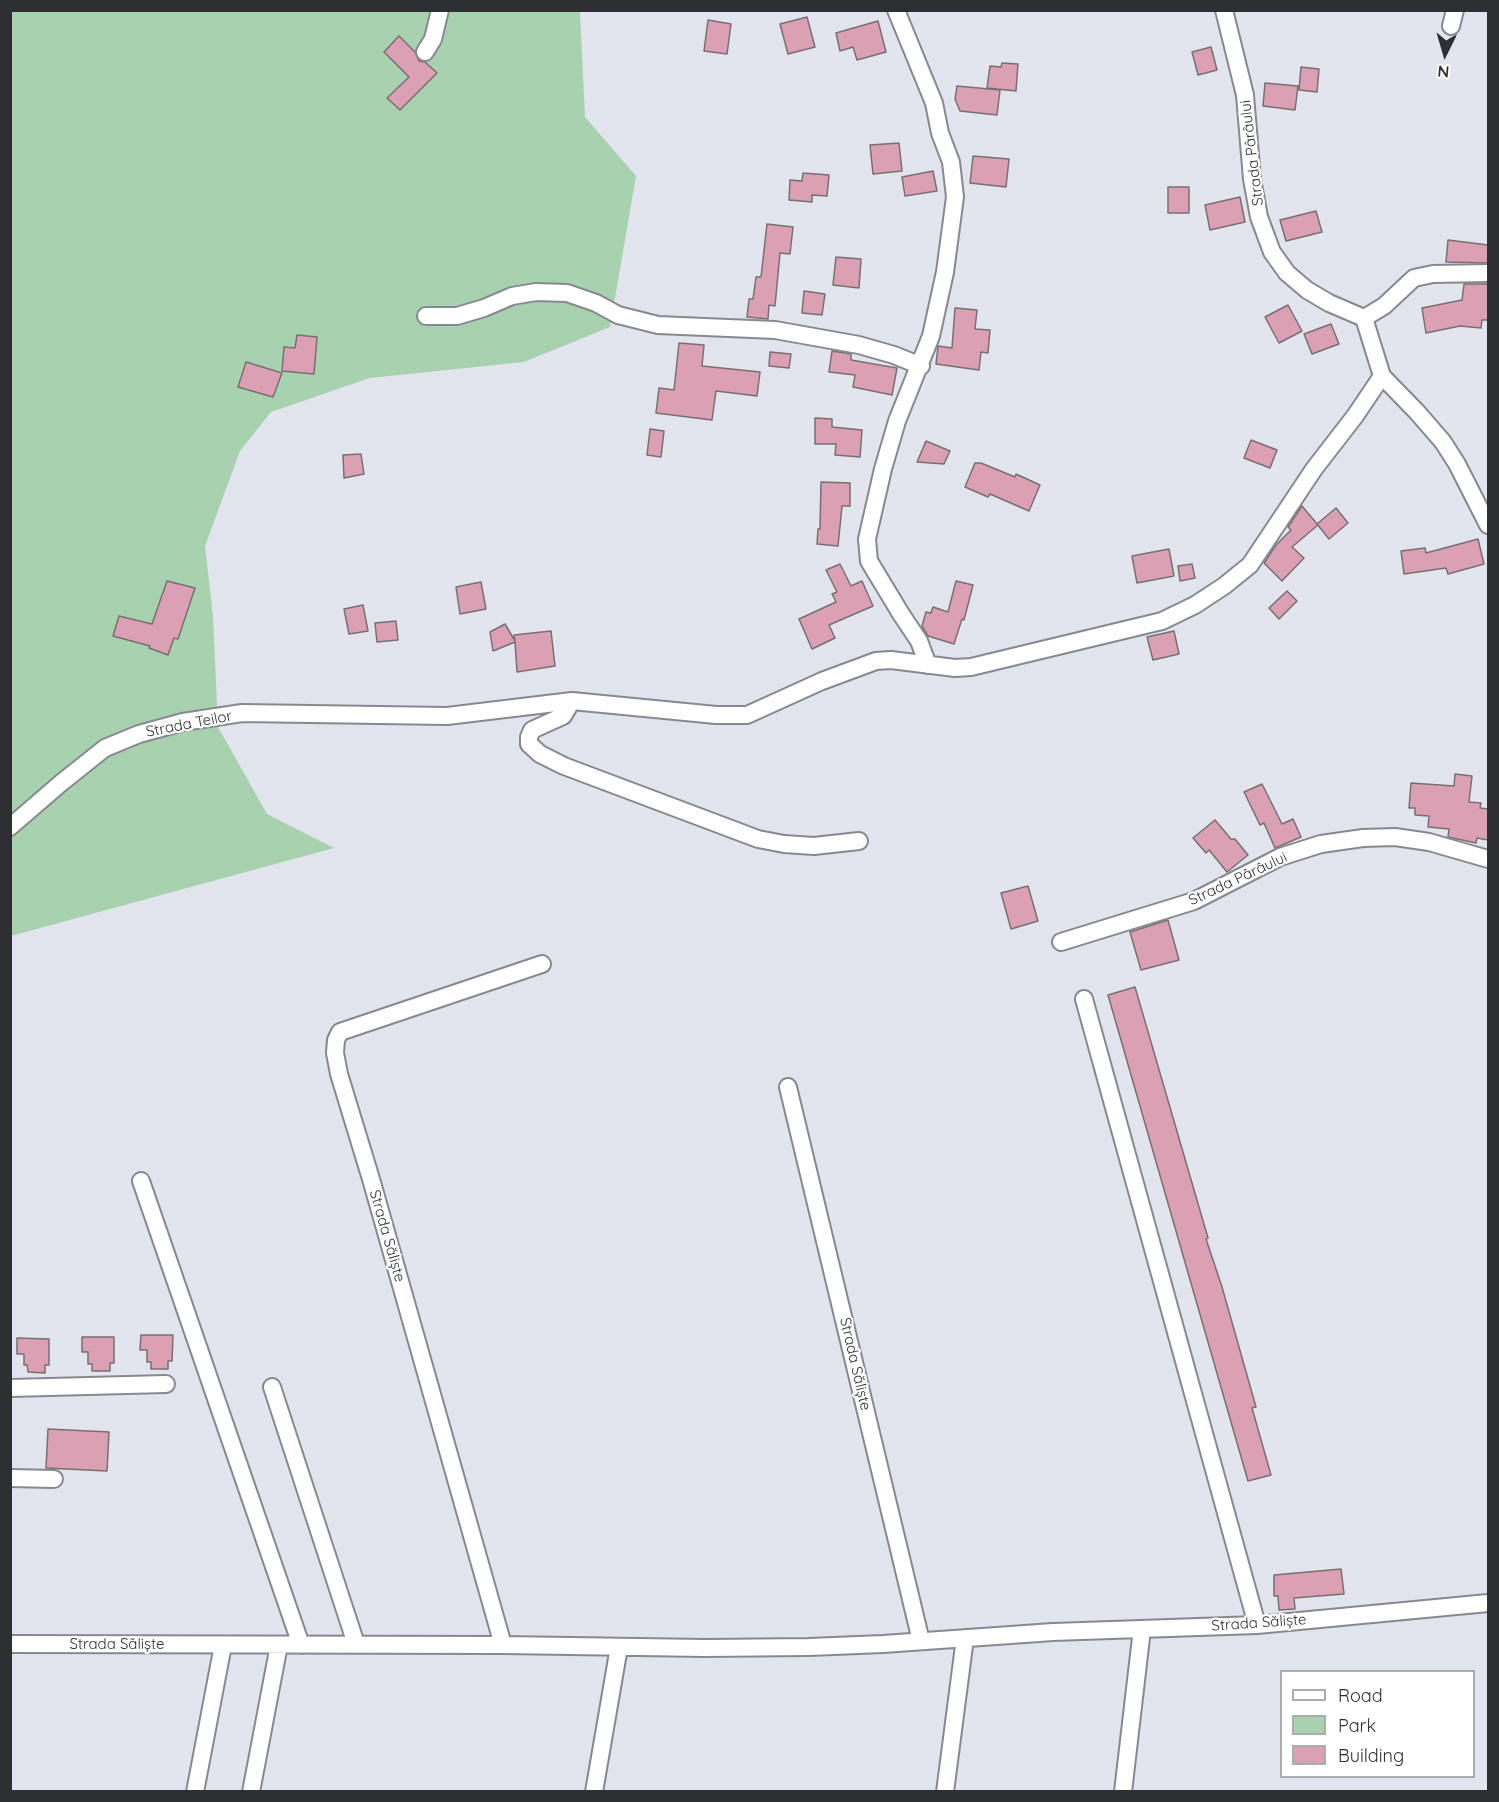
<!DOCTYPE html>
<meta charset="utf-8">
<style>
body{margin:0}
#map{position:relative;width:1499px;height:1802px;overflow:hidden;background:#e2e5ee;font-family:Quicksand,sans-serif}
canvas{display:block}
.frame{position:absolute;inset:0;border:12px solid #2e2f32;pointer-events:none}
.legend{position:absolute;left:1280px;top:1670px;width:195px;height:108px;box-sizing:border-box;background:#fff;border:2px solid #abacad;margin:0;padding:8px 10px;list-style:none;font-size:18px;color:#2e2f32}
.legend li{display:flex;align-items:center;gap:12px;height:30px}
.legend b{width:30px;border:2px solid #abacad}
.north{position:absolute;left:1415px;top:24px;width:60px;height:60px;-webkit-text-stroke:4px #fff;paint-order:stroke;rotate:185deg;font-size:16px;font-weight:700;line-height:24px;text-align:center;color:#2e2f32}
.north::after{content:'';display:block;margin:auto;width:21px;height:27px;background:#2e2f32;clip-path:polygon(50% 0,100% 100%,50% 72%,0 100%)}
</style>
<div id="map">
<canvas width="1499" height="1802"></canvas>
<div class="frame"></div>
<ul class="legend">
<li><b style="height:8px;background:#fff"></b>Road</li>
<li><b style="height:16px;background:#a8d2af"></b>Park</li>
<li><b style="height:16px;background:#dca0b5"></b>Building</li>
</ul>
<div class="north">N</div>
</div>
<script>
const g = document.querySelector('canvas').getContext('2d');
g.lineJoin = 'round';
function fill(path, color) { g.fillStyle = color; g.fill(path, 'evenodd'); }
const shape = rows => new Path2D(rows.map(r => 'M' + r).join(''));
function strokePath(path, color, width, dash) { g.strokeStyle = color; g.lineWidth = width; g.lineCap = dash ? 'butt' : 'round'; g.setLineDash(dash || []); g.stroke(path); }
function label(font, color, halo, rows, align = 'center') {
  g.font = font + ' Quicksand,sans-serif'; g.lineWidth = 4.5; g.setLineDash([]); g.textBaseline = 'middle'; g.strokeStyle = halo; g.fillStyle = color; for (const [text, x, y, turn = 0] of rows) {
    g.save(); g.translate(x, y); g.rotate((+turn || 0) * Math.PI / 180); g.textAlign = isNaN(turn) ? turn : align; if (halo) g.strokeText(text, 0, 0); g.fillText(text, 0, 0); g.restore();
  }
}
const green = shape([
 [11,11,580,11,585,117,636,176,610,327,524,362,370,378,271,412,240,451,205,546,213,616,218,727,267,814,334,848,11,936]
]);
const building = shape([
 [807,17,815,47,788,54,780,24,807,17],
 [708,20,731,24,727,54,704,51,708,20],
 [878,21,886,52,857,60,853,47,840,51,836,33,878,21],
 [399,36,415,52,419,61,425,62,437,73,400,110,387,98,409,77,384,52,399,36],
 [1211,47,1217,70,1198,75,1192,52,1211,47],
 [1002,63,1018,64,1016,91,987,88,990,66,1001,67,1002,63],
 [1301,67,1319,69,1317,92,1299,90,1301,67],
 [1265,83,1298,86,1295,110,1263,106,1265,83],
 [957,86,1000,90,997,115,960,111,955,99,957,86],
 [899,143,902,171,873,174,870,145,899,143],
 [973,156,1009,159,1006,187,970,183,973,156],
 [933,171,937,191,905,196,902,177,933,171],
 [803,173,829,175,827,196,812,195,812,202,789,200,790,180,802,181,803,173],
 [1168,187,1189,187,1189,213,1168,213,1168,187],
 [1240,197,1245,222,1210,230,1205,205,1240,197],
 [1316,211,1322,232,1286,241,1280,220,1316,211],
 [767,224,793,227,790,254,780,253,775,306,769,305,768,319,747,317,749,299,753,299,756,277,761,277,767,224],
 [1448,240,1488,245,1488,263,1446,262,1448,240],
 [836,257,861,259,859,288,833,285,836,257],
 [1488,284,1488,320,1482,320,1481,328,1460,326,1426,333,1422,308,1462,300,1464,284,1488,284],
 [804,291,825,294,822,315,802,313,804,291],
 [1288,305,1302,331,1279,343,1265,317,1288,305],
 [955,308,977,310,975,329,990,330,988,353,981,352,979,370,936,364,938,346,952,348,955,308],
 [1331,324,1339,344,1312,354,1304,334,1331,324],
 [297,335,317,337,314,374,282,371,284,347,295,348,297,335],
 [679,343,704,345,702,366,760,372,757,396,716,391,712,420,656,413,659,388,674,390,679,343],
 [832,351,851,354,851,360,897,368,892,395,853,387,855,375,829,372,832,351],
 [770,352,791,354,789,368,769,366,770,352],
 [246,362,282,373,273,397,238,387,246,362],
 [815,418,832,419,832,427,862,430,860,457,835,455,836,444,815,444,815,418],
 [650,429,664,431,661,457,647,455,650,429],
 [1251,440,1277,450,1270,468,1244,458,1251,440],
 [926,441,950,451,944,464,917,462,926,441],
 [361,454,364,474,344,478,343,455,361,454],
 [975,463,981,463,1015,477,1016,474,1040,485,1029,511,990,494,988,497,965,487,975,463],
 [821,482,850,483,850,506,842,506,838,546,817,544,818,529,820,529,821,482],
 [1302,506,1318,525,1292,547,1304,558,1282,581,1264,563,1276,545,1291,530,1288,527,1302,506],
 [1336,508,1348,523,1329,539,1317,524,1336,508],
 [1478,539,1484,564,1448,574,1446,568,1404,574,1401,551,1425,548,1426,553,1478,539],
 [1169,549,1174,576,1137,583,1132,556,1169,549],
 [840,564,851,586,862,581,873,606,829,625,835,638,812,649,799,619,836,602,832,594,837,592,826,570,840,564],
 [1192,564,1195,578,1180,581,1178,566,1192,564],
 [167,581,195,588,178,639,174,638,168,655,149,648,150,646,113,636,119,616,152,624,167,581],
 [956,581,973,585,964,620,962,619,954,644,928,636,922,626,926,612,931,613,933,607,948,612,956,581],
 [481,582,486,609,460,614,456,587,481,582],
 [1287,591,1297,601,1279,619,1269,608,1287,591],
 [363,605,368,631,349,634,344,609,363,605],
 [396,621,398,640,377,642,375,623,396,621],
 [505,624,515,641,514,635,551,631,555,666,517,672,515,642,493,651,490,632,505,624],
 [1174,631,1179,654,1153,660,1147,637,1174,631],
 [1455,774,1472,776,1469,802,1481,803,1480,808,1488,809,1488,840,1477,838,1476,843,1448,837,1449,829,1428,827,1429,816,1415,815,1415,808,1409,808,1411,783,1454,786,1455,774],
 [1262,784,1282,824,1293,819,1301,837,1275,848,1264,823,1260,825,1244,792,1262,784],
 [1215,820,1231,839,1235,839,1248,855,1227,872,1209,850,1206,853,1193,838,1215,820],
 [1028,886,1038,921,1011,929,1001,893,1028,886],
 [1168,920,1179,960,1141,970,1130,932,1168,920],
 [1135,987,1208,1238,1206,1239,1222,1287,1256,1407,1252,1408,1271,1475,1248,1481,1108,995,1135,987],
 [141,1335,173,1335,172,1361,168,1361,168,1369,151,1369,151,1362,147,1362,147,1350,140,1350,141,1335],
 [82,1337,114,1337,114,1363,110,1363,110,1371,92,1371,92,1364,88,1364,88,1352,82,1352,82,1337],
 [17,1338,49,1339,49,1365,45,1365,45,1373,28,1372,27,1365,24,1365,24,1354,17,1354,17,1338],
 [48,1429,109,1432,107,1471,46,1468,48,1429],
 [1341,1569,1344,1594,1294,1598,1295,1609,1279,1610,1278,1596,1274,1596,1274,1575,1341,1569]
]);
const street = shape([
 [896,10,934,103,940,133,951,162,955,197,945,272,931,336,897,421,883,469,867,539,869,561,901,614,919,641,928,665],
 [1224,10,1245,95,1252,179,1259,217,1272,252,1287,273,1307,290,1329,303,1364,318],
 [1451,26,1455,10],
 [425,52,433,39,440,10],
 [426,316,457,316,484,308,512,296,536,292,567,293,596,303,618,315,658,325,775,330,859,345,894,355,921,366],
 [1364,318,1384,306,1414,278,1433,274,1488,273],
 [1382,376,1417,412,1443,442,1457,464,1488,525],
 [572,701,563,716,532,730,529,737,529,744,540,754,564,766,758,839,784,844,814,846,859,841],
 [10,827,61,783,105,748,139,734,183,722,242,713,447,716,572,701,716,715,747,715,822,681,876,661,891,660,955,668,971,667,1162,621,1195,605,1224,586,1250,565,1314,469,1355,416,1382,376,1364,318],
 [1061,942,1194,901,1280,857,1321,844,1363,838,1395,837,1429,842,1488,859],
 [1084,999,1257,1625],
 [788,1087,921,1641],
 [141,1181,301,1645],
 [272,1387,356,1644],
 [10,1388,166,1384],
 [10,1478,54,1479],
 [10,1644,503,1645,705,1648,809,1647,883,1644,1053,1632,1257,1625,1488,1603],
 [503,1645,371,1179,339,1074,335,1053,336,1040,340,1032,542,964],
 [195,1792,223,1645],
 [251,1792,279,1645],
 [594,1792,619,1647],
 [945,1792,965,1638],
 [1123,1792,1142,1629]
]);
const streetNames = [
 ["Strada Pârâului",1252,153,-97],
 ["Strada Teilor",189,724,-11],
 ["Strada Pârâului",1238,879,-25],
 ["Strada Săliște",387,1236,74],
 ["Strada Săliște",855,1364,77],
 ["Strada Săliște",1259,1623,-4],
 ["Strada Săliște",117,1644]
];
fill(green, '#a8d2af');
fill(building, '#dca0b5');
strokePath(building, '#786f72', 1.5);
strokePath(street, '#868991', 20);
strokePath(street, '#fff', 16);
label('15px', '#2e2f32', '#fff', streetNames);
</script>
